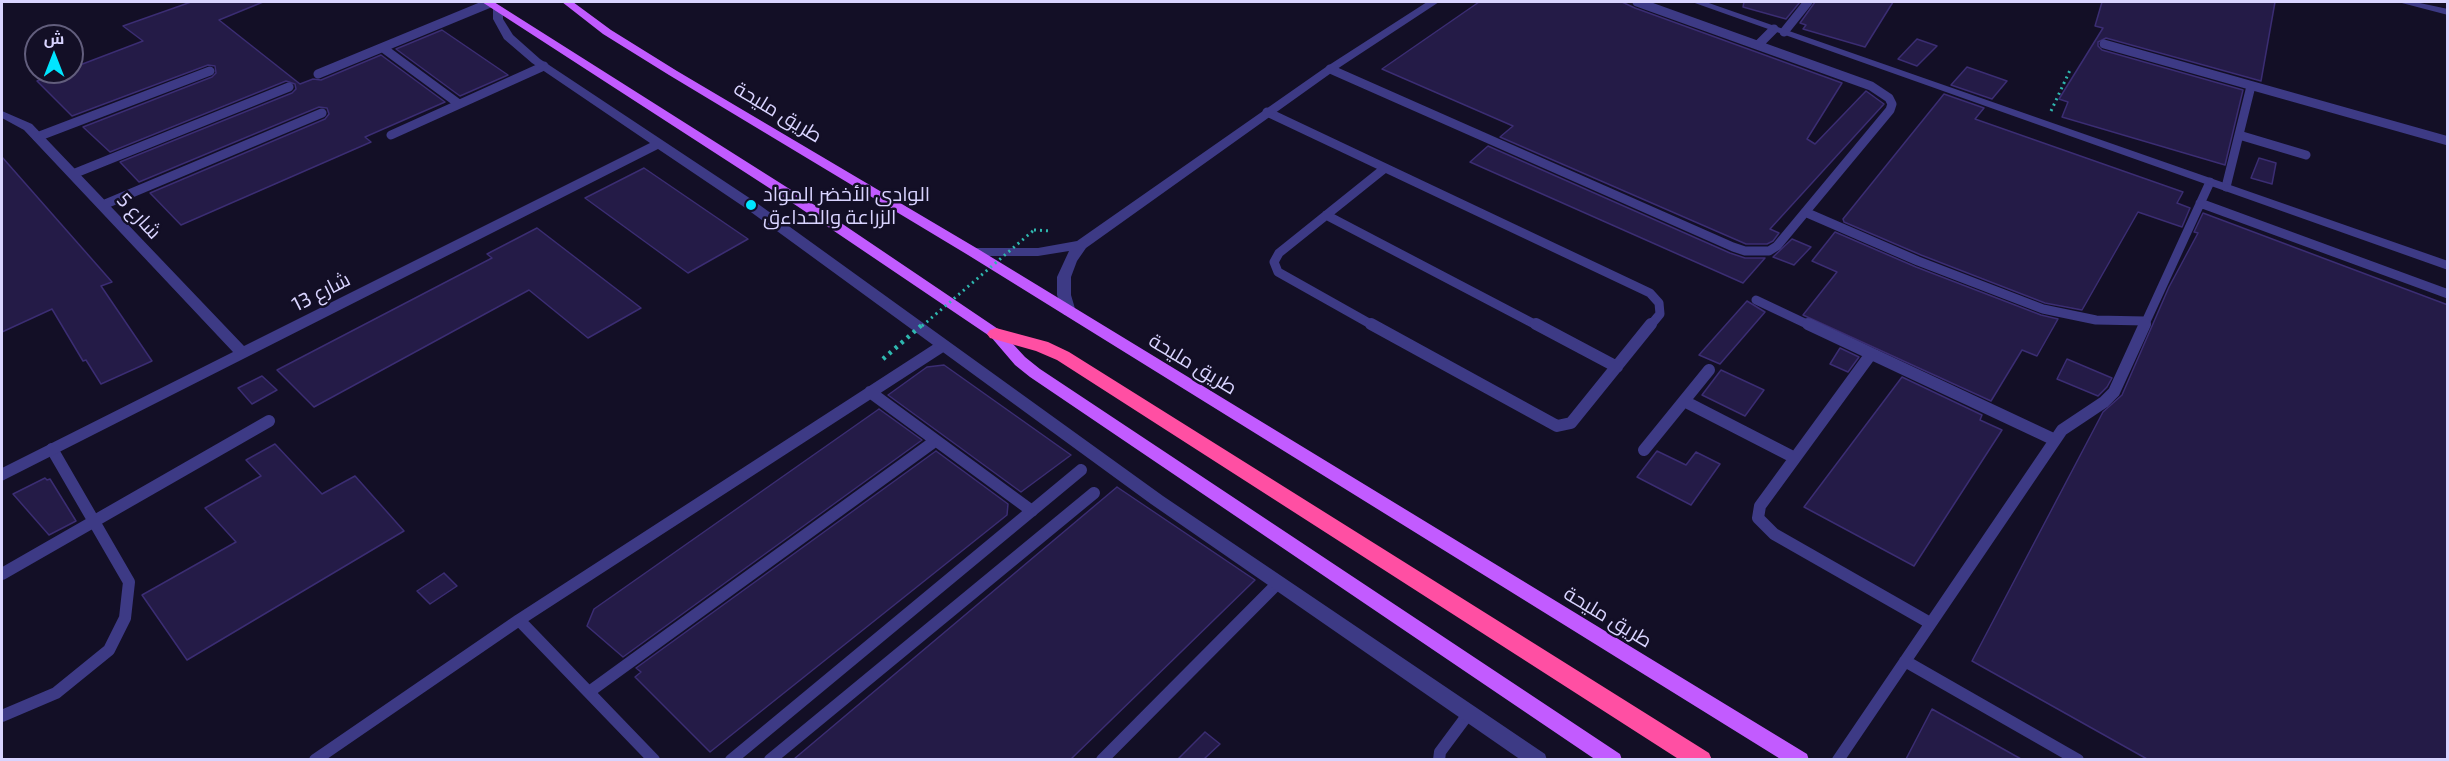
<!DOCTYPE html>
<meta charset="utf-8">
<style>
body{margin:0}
#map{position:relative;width:2449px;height:761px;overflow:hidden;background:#130f26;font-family:"Exo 2",Cairo,sans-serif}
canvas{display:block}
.frame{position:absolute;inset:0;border:3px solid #d9d4ff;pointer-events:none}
.north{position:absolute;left:24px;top:24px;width:60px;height:60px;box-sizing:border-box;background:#130f26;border:2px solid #625e7d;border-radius:50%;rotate:0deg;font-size:16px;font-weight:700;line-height:24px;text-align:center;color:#d9d4ff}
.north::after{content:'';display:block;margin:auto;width:21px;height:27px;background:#00e5ff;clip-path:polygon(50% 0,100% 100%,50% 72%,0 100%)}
</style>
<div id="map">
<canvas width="2449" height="761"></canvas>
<div class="frame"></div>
<div class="north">ش</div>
</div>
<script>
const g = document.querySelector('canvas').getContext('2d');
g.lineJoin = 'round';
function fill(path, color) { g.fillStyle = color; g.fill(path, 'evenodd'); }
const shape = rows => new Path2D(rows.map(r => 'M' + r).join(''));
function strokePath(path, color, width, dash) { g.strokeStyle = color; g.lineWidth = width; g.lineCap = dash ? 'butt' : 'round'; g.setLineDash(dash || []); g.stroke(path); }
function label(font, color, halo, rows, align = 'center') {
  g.font = font + ' "Exo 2",Cairo,sans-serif'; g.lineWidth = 5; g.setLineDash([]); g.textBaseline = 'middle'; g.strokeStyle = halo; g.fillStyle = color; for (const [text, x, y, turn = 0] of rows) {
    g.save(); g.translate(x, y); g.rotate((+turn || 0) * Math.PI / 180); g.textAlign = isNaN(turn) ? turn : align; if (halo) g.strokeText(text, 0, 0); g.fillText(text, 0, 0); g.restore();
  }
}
const building = shape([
 [191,2,263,2,219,20,300,84,313,79,321,80,381,55,445,102,365,137,371,142,181,225,150,193,325,119,329,114,327,108,319,107,139,182,120,162,292,93,296,89,295,84,286,81,110,152,83,127,212,77,216,73,215,66,208,65,72,116,37,81,61,72,72,72,72,68,143,41,123,26,191,2],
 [1479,2,1622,2,1635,8,1842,83,1807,139,1815,144,1866,91,1884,104,1770,229,1779,233,1773,241,1767,244,1746,244,1500,137,1513,126,1382,69,1479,2],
 [1744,2,1800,2,1786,19,1743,7,1744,2],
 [1815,2,1893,2,1865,47,1803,29,1806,25,1800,23,1815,2],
 [2102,2,2275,2,2261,81,2106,38,2098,42,2098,46,2102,50,2243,90,2225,165,2062,117,2068,102,2059,99,2103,28,2095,26,2102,2],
 [442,30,508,75,460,96,396,49,442,30],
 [1917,39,1937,46,1917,66,1898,59,1917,39],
 [1967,67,2007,81,1992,99,1951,85,1967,67],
 [1944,94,1984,108,1975,119,2183,192,2177,203,2190,208,2182,227,2138,212,2082,310,2045,303,1921,255,1844,222,1843,219,1944,94],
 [1488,146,1730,253,1745,258,1765,258,1743,283,1470,162,1488,146],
 [2,157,112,282,101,286,152,361,101,384,86,360,83,361,52,309,2,332,2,157],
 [2259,158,2276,163,2272,184,2251,178,2259,158],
 [644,168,748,239,688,273,585,198,644,168],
 [2203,213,2448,305,2448,759,2147,759,1972,661,2103,412,2122,395,2169,287,2198,233,2194,232,2203,213],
 [537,228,641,308,588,338,529,290,314,407,277,370,492,258,487,254,537,228],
 [1835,232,1916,267,2041,315,2058,319,2037,356,2022,350,1991,401,1803,315,1837,272,1812,261,1835,232],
 [1792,239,1811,247,1794,265,1773,257,1792,239],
 [1747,301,1765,312,1720,364,1699,355,1747,301],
 [1840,348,1859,357,1848,372,1830,364,1840,348],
 [2067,359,2112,378,2107,387,2098,396,2057,379,2067,359],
 [944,365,1071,455,1021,492,888,395,927,367,944,365],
 [1721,370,1764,390,1745,416,1702,395,1721,370],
 [262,376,277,390,252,404,238,388,262,376],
 [1902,377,1982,415,1980,420,2002,430,1914,566,1804,507,1902,377],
 [879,409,922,440,623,657,587,626,594,609,879,409],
 [275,444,322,494,355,476,404,531,187,660,142,595,236,542,205,508,261,476,246,460,275,444],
 [936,451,1008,504,1007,515,710,752,635,677,641,672,636,668,936,451],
 [1657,451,1686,465,1696,452,1720,464,1691,505,1637,477,1657,451],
 [45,478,47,480,50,479,76,521,49,535,13,494,45,478],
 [1117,487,1255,580,1071,759,794,759,1117,487],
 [444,573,457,586,430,604,417,591,444,573],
 [1932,709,2021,759,1906,759,1932,709],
 [1205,732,1220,744,1204,759,1178,759,1205,732]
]);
const path = shape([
 [2051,111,2071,68],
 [1034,230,1052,231]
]);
const laneFar1 = shape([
 [1784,32,1808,2],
 [2104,44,2448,141],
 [1758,45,1774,29],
 [383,48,459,104],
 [1330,69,1733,247,1745,251,1769,251,1777,246,1890,110,1892,104,1889,98,1871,86,1637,2],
 [318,74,490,3],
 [1267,112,1650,293,1659,303,1660,314,1650,326],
 [391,135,544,66],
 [2239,135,2306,155],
 [37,137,210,71],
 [73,174,289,87],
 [2226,187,2251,86],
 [2200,203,2448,294],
 [103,205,322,113],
 [1805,212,1918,261,2043,309,2096,320,2145,321],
 [1326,215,1538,326],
 [1756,300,1811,326],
 [1374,326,1278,272,1274,262,1279,253,1385,168],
 [2144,326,2210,182]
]);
const lane = shape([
 [1371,324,1557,426,1571,423,1651,324],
 [1536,324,1617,367],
 [1808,324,2055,440],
 [1871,354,1760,506,1758,518,1774,534,1930,623],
 [870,392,1032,511],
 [1684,401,1795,458],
 [1644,450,1709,370],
 [2,574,269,421],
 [519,620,654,760],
 [1905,661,2078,760],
 [589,692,935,441],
 [2,716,56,693,109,650,125,618,129,582,52,449],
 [315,760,519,620,942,346],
 [731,760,1081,470],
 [770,760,1094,493],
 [1102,760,1278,583],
 [1439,760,1440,752,1469,713],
 [1838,760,2062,430,2104,402,2114,392,2145,324]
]);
const street = shape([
 [1427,2,1439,2,1334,71,1086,248,1077,261,1071,277,1071,295,1076,312,1074,315,1064,315,1057,295,1057,277,1069,251,1038,256,973,256,966,252,973,248,1038,248,1077,241,1326,67,1427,2],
 [1692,2,1706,2,2448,261,2448,270,1692,2],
 [2398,2,2415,2,2448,9,2448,15,2398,2],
 [498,5,503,8,503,19,513,35,540,59,754,201,1163,496,1545,754,1547,760,1521,760,1151,504,744,207,658,149,2,481,2,468,233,352,24,130,2,118,2,111,32,124,244,346,650,143,532,63,504,39,493,19,493,8,498,5]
]);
const primary = shape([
 [482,2,494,2,807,200,1001,331,1025,357,1040,369,1620,754,1622,760,1596,760,1030,377,1015,365,991,337,797,206,482,2],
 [562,2,573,2,611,30,677,71,978,249,1807,754,1809,760,1782,760,968,255,669,75,603,34,562,2]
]);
const highway = shape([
 [996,328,1048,342,1069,352,1709,753,1712,760,1680,760,1057,360,1036,351,990,338,987,334,990,330,996,328]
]);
const pathBridgeFar1 = shape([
 [922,326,1034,230]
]);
const pathBridge = shape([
 [883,359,923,324]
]);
const markers = [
 [751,205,6,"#00e5ff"]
];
const streetNames = [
 ["طريق مليحة",778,112,31],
 ["شارع 5",139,216,47],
 ["شارع 13",321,292,-27],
 ["طريق مليحة",1193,364,31],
 ["طريق مليحة",1608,617,31]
];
const poiNames = [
 ["الوادى الأخضر المواد",763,194],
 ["الزراعة والحداءق",763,217]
];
fill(building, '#241b47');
strokePath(building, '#3b2d73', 1.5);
strokePath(path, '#2fb8b0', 3, [2, 4]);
strokePath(laneFar1, '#3d3a85', 9);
strokePath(lane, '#3d3a85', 12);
fill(street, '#3d3a85');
fill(primary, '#c25bff');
fill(highway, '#ff4fa3');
strokePath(pathBridgeFar1, '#2fb8b0', 3, [2, 4]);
strokePath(pathBridge, '#2fb8b0', 4.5, [3, 5]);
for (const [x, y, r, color] of markers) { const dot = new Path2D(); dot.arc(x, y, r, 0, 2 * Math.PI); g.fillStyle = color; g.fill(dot); strokePath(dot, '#130f26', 2); }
label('20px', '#d9d4ff', '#130f26', streetNames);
label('20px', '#d9d4ff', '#130f26', poiNames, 'left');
</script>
